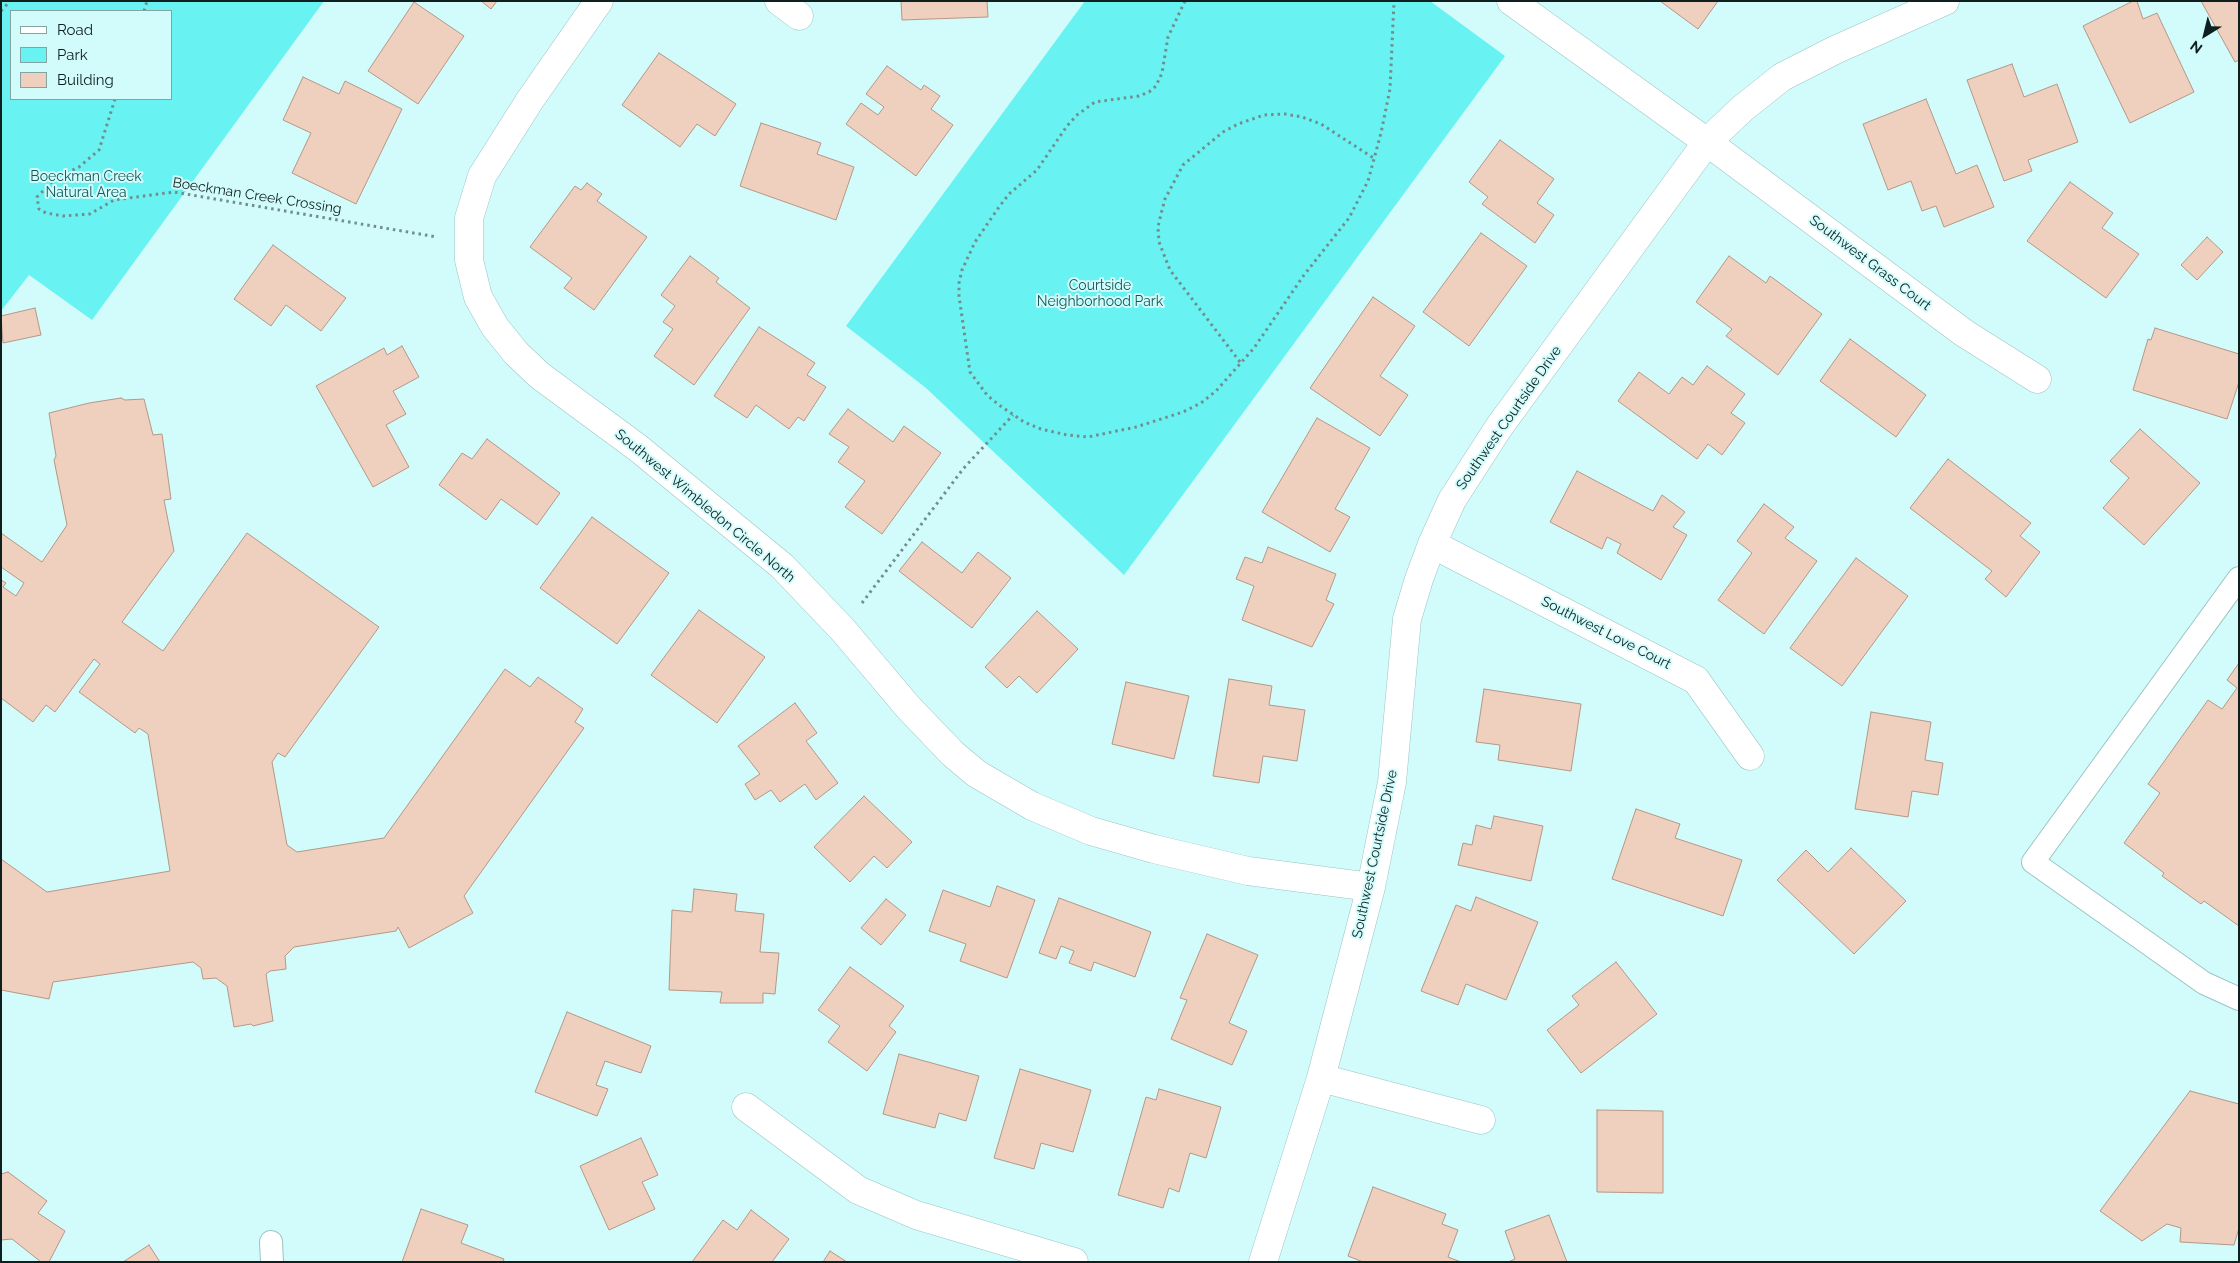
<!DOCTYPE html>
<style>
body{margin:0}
#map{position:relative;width:2240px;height:1263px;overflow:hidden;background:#d1fcfb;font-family:Raleway,sans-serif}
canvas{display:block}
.frame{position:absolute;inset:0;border:2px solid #0f1f1f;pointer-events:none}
.legend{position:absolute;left:10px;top:10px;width:162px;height:90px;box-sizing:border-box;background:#d1fcfb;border:1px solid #83a4a3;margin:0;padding:6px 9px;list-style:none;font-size:15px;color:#0f1f1f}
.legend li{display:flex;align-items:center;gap:10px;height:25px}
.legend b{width:25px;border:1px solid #83a4a3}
.north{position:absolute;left:2180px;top:10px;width:50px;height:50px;-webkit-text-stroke:4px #d1fcfb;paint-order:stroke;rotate:216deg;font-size:14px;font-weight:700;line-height:20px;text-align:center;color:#0f1f1f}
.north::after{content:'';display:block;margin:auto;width:18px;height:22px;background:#0f1f1f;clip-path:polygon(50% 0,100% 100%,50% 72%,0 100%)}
</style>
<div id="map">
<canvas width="2240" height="1263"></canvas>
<div class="frame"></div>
<ul class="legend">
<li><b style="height:6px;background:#fff"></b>Road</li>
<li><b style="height:14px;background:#69f2f2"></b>Park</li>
<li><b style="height:14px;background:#efcfbd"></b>Building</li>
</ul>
<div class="north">N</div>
</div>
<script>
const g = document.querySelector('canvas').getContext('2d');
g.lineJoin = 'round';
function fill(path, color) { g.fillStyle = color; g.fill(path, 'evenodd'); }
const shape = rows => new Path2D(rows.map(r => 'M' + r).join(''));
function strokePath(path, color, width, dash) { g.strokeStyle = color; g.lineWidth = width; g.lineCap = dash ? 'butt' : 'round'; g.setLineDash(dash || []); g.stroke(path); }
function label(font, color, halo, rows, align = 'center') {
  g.font = font + ' Raleway,sans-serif'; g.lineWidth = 4; g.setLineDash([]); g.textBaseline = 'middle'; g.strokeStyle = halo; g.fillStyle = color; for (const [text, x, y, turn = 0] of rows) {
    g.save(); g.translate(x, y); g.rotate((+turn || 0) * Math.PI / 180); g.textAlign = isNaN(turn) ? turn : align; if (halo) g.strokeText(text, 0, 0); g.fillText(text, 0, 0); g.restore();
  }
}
const green = shape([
 [1,1,324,1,92,320,29,275,1,311],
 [11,11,171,11,171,99,11,99],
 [1085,1,1430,1,1505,56,1124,575,926,388,846,326]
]);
const building = shape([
 [481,1,497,1,491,9,481,1],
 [901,1,987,1,988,17,902,20,901,1],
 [1660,1,1718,1,1698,29,1660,1],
 [2133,1,2137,1,2143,19,2157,13,2194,92,2130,123,2083,26,2133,1],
 [2201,1,2239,1,2239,60,2235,62,2201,1],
 [414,2,464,36,418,104,368,71,414,2],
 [659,53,736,104,715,136,697,124,680,147,622,105,659,53],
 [2012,64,2024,97,2057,84,2078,142,2028,160,2032,171,2004,181,1967,80,2012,64],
 [887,66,921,90,924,85,940,96,931,109,953,125,916,176,846,124,861,103,878,115,884,107,866,94,887,66],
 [303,77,339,94,345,81,402,109,356,204,292,173,311,133,283,120,303,77],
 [1926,99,1956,174,1977,165,1994,207,1944,227,1936,206,1922,211,1911,181,1888,190,1863,124,1926,99],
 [761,123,821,143,817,154,854,167,836,220,740,186,761,123],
 [1500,140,1554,179,1537,203,1554,215,1535,243,1482,204,1488,197,1469,182,1500,140],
 [2070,182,2113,213,2102,228,2139,254,2106,298,2027,241,2070,182],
 [587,183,602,194,597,201,647,237,594,310,564,288,572,278,530,247,575,186,581,190,587,183],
 [1481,233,1527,266,1469,346,1423,312,1481,233],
 [2207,237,2223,252,2197,280,2181,265,2207,237],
 [273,245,346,298,321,331,286,305,271,326,234,299,273,245],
 [690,256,719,278,716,282,750,308,694,385,654,356,673,329,663,322,675,306,661,295,690,256],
 [1729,256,1766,283,1770,276,1822,314,1778,375,1726,336,1732,329,1696,302,1729,256],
 [1373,297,1415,326,1380,376,1408,395,1380,436,1310,388,1373,297],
 [35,308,41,335,3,343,1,316,35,308],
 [759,327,815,363,807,375,826,387,804,421,798,417,789,429,756,405,747,418,714,396,759,327],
 [2155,328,2239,354,2239,382,2227,419,2133,390,2148,339,2151,340,2155,328],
 [1850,339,1926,395,1896,437,1820,381,1850,339],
 [402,346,419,377,393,391,406,414,386,425,409,467,373,487,316,386,384,348,387,355,402,346],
 [1707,366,1745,394,1731,413,1745,423,1722,455,1708,444,1697,459,1618,401,1639,372,1669,394,1682,377,1693,385,1707,366],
 [121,398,125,400,144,399,153,435,162,434,171,499,164,500,174,551,122,622,163,651,247,533,379,627,285,757,278,753,272,762,287,845,297,852,384,838,505,669,530,687,538,677,583,709,575,722,584,728,464,896,473,913,409,948,398,927,396,931,294,947,285,956,286,969,270,971,266,974,273,1021,253,1026,251,1024,234,1027,227,986,216,978,203,979,201,968,193,962,53,982,49,999,1,990,1,859,47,892,170,871,148,734,139,728,135,733,79,692,100,664,94,659,55,712,46,705,33,722,1,698,1,580,6,583,3,587,16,596,24,583,1,567,1,533,42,562,67,525,54,460,56,456,49,413,89,403,121,398],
 [848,409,893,442,904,426,941,453,882,534,845,507,865,481,838,462,849,447,829,434,848,409],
 [1317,418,1370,448,1335,509,1350,517,1330,552,1262,512,1317,418],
 [2140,429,2200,483,2144,545,2103,508,2129,478,2110,461,2140,429],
 [487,439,560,493,537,525,501,499,486,520,439,485,462,453,472,459,487,439],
 [1948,459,2031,523,2020,536,2040,552,2006,597,1985,579,1992,571,1910,508,1948,459],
 [1577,471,1653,511,1662,495,1685,512,1673,527,1687,535,1661,580,1617,553,1621,544,1607,537,1602,549,1550,522,1577,471],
 [1764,504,1794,527,1785,538,1817,561,1764,634,1718,600,1752,553,1737,541,1764,504],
 [592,517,669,573,617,644,540,588,592,517],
 [922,542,962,573,978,552,1011,578,972,628,899,571,922,542],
 [1268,547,1336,574,1326,600,1334,604,1312,647,1242,620,1254,586,1236,579,1245,557,1262,563,1268,547],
 [1856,558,1908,596,1842,686,1790,648,1856,558],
 [699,610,765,657,717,723,651,675,699,610],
 [1037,611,1078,649,1037,693,1019,676,1007,688,985,667,1037,611],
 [2239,663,2239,926,2204,901,2201,904,2162,876,2164,873,2124,843,2160,793,2148,784,2208,700,2222,709,2237,688,2227,680,2239,663],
 [1229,679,1272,686,1269,705,1305,710,1297,761,1263,756,1259,783,1213,776,1229,679],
 [1126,682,1189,696,1174,759,1112,744,1126,682],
 [1484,689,1581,704,1571,771,1498,760,1500,745,1476,742,1484,689],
 [795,703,817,733,806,741,838,783,816,800,805,784,780,802,771,790,755,800,745,784,760,774,738,746,795,703],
 [1871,712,1931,722,1925,760,1943,763,1938,795,1912,791,1908,817,1855,809,1871,712],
 [864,796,912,842,887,868,874,856,850,882,814,847,864,796],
 [1636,809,1680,824,1675,838,1742,860,1723,916,1612,879,1636,809],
 [1494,816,1543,826,1531,881,1458,865,1463,843,1472,845,1476,825,1491,829,1494,816],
 [1851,848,1906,901,1854,954,1777,880,1806,850,1828,872,1851,848],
 [997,886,1035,900,1007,978,960,961,966,944,929,931,943,890,990,907,997,886],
 [694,889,737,894,735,911,764,914,760,952,779,953,775,994,763,993,763,1003,720,1003,722,992,669,990,672,910,692,912,694,889],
 [1476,897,1538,922,1506,1000,1466,984,1458,1005,1421,991,1456,905,1471,911,1476,897],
 [1059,898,1151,932,1135,977,1094,962,1091,971,1069,963,1074,951,1061,946,1056,959,1039,953,1059,898],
 [886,899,906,915,881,945,861,928,886,899],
 [1207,934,1258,955,1229,1023,1247,1031,1232,1065,1171,1039,1187,1000,1180,998,1207,934],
 [1616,962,1657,1014,1581,1073,1547,1030,1579,1005,1572,996,1616,962],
 [850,967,904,1006,889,1026,896,1032,867,1071,828,1042,840,1026,818,1010,850,967],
 [567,1012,651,1046,641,1073,605,1061,596,1085,608,1089,597,1116,535,1092,567,1012],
 [899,1054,979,1076,966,1121,939,1113,935,1128,883,1114,899,1054],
 [1020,1069,1091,1090,1073,1152,1041,1143,1034,1169,994,1158,1020,1069],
 [1159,1089,1221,1107,1206,1158,1190,1153,1179,1192,1169,1188,1163,1208,1118,1195,1146,1097,1156,1100,1159,1089],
 [2190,1091,2239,1104,2239,1228,2234,1245,2180,1242,2181,1228,2167,1224,2142,1241,2100,1211,2190,1091],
 [1597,1110,1663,1111,1663,1193,1597,1192,1597,1110],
 [641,1138,658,1175,642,1182,655,1209,609,1230,580,1166,641,1138],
 [8,1172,47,1201,38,1213,65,1231,49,1262,41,1262,12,1239,1,1240,1,1174,8,1172],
 [1373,1187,1446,1214,1442,1224,1458,1230,1448,1257,1461,1262,1363,1262,1348,1256,1373,1187],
 [421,1209,468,1225,461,1243,504,1259,503,1262,402,1262,421,1209],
 [751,1210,789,1239,772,1262,692,1262,723,1220,737,1230,751,1210],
 [1549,1215,1567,1262,1508,1262,1515,1259,1505,1231,1549,1215],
 [149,1245,160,1262,123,1262,149,1245],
 [830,1251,847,1262,823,1262,830,1251]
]);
const path = shape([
 [1185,1,1168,37,1162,73,1156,86,1149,92,1139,96,1095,102,1077,115,1067,126,1037,170,1009,194,999,207,975,242,962,270,959,283,959,296,970,372,987,395,999,405,1024,422,1041,429,1067,435,1088,437,1136,427,1183,412,1201,403,1216,391,1254,348,1304,275,1349,218,1368,181,1381,133,1390,89,1394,1],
 [1,11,10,1],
 [144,11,147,1],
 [115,99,99,150,79,167,56,178,37,197,39,209,46,213,63,216,90,214,114,200,174,192,437,237],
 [1240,362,1170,270,1159,242,1158,227,1161,214,1165,199,1183,165,1223,132,1238,124,1264,115,1285,114,1302,117,1321,124,1375,159],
 [862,603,963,469,1013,415]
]);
const service = shape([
 [2239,578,2033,862,2204,983,2239,999],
 [271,1242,272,1262]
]);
const minor = shape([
 [599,1,530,100,482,176,469,218,469,260,478,297,495,327,516,353,539,375,638,448,782,566,843,630,908,707,953,754,977,774,1032,806,1091,831,1154,849,1248,871,1371,887],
 [779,1,799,16],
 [1511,1,1707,142,1964,333,2037,379],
 [1432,544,1696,680,1750,756],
 [1321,1078,1481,1120],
 [746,1107,858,1190,916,1215,1074,1262],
 [1263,1262,1321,1078,1371,887,1392,782,1407,619,1419,579,1432,544,1452,500,1499,427,1707,142,1743,108,1782,77,1835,50,1945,1]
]);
const parkNames = [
 ["Boeckman Creek",86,177],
 ["Natural Area",86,193],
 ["Courtside",1100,286],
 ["Neighborhood Park",1100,302]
];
const streetNames = [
 ["Boeckman Creek Crossing",257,196,9],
 ["Southwest Grass Court",1870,263,37],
 ["Southwest Courtside Drive",1509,418,-55],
 ["Southwest Wimbledon Circle North",705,506,40],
 ["Southwest Love Court",1606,633,27],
 ["Southwest Courtside Drive",1375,854,-78]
];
fill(green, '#69f2f2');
fill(building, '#efcfbd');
strokePath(building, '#b59786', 1);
strokePath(service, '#9bc4c3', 24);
strokePath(minor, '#9bc4c3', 29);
strokePath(path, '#718e8e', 3, [2.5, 4]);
strokePath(service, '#fff', 22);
strokePath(minor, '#fff', 28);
label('14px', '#155757', '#d1fcfb', parkNames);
label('14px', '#0f1f1f', '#d1fcfb', streetNames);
</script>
